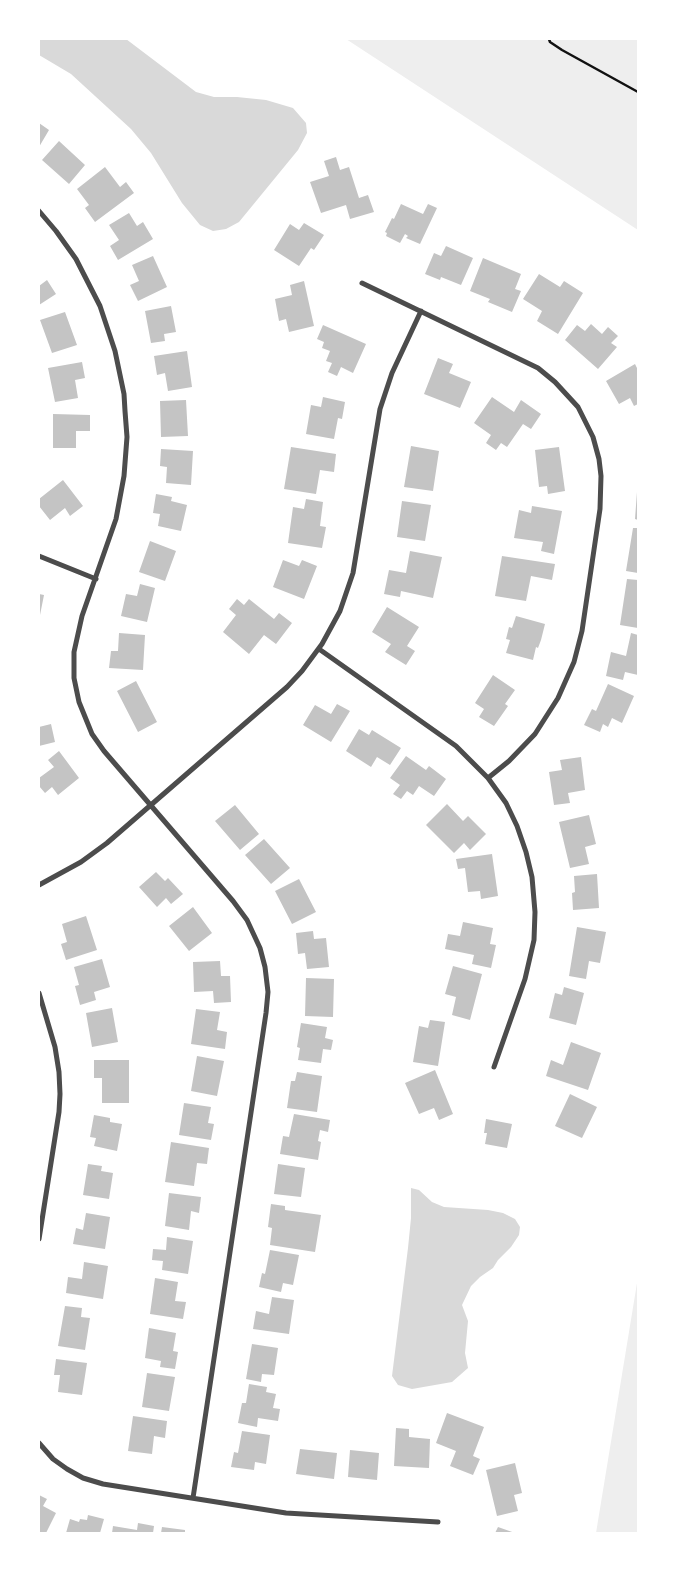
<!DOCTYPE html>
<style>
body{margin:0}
#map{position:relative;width:677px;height:1572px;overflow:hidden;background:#fff;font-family:Ubuntu,sans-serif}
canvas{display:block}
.frame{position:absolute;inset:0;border:40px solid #fff;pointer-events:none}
</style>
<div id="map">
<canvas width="677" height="1572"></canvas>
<div class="frame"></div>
</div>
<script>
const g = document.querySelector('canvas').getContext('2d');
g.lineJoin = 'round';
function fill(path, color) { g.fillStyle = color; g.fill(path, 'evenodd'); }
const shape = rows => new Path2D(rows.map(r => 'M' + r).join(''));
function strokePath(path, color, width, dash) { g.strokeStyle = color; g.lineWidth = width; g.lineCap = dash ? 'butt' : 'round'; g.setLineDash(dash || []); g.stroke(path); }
const green = shape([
 [346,39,638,39,638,230],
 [638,1277,638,1533,596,1533]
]);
const water = shape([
 [39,39,126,39,196,92,214,97,237,97,266,100,293,108,306,123,307,133,298,150,239,222,226,229,213,231,200,225,182,203,151,153,131,129,71,74,39,55],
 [411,1188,419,1190,432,1202,444,1207,488,1210,503,1213,515,1219,520,1227,519,1235,511,1247,498,1260,493,1268,480,1277,471,1286,462,1305,468,1321,465,1353,468,1368,452,1382,412,1389,398,1385,392,1376,408,1248,411,1218]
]);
const building = shape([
 [39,123,49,130,39,147],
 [59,141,85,165,69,184,42,160],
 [336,157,340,170,349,167,359,198,368,195,374,212,350,219,346,205,321,213,310,182,329,176,324,161],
 [105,167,120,187,126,182,134,193,95,222,85,208,89,205,77,189],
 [401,204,423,214,428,204,437,208,420,244,406,238,408,236,405,234,400,243,386,236,387,233,385,232,392,218,394,219],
 [129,213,137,226,143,222,153,239,118,260,110,246,119,240,109,225],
 [304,223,324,235,314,250,311,248,299,266,274,250,290,224,299,230],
 [446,246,473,258,461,285,441,277,440,280,425,274,434,253,441,256],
 [153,256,167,287,138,301,130,285,139,281,132,265],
 [483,258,521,274,515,289,521,291,512,312,488,302,490,299,470,291],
 [539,274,560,287,564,281,583,293,558,334,537,321,542,311,523,299],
 [47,280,56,294,39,305,39,286],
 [304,281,314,326,289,332,286,319,279,321,275,299,292,295,290,285],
 [171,306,176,332,164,334,165,341,151,343,145,311],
 [65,312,77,345,52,353,40,320],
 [591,324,602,334,608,327,618,336,611,343,617,347,598,369,565,340,577,325,585,331],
 [323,325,366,344,353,373,341,367,337,376,328,372,332,363,326,361,330,351,322,348,324,342,317,339],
 [187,351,192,387,168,391,165,373,157,375,154,356],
 [438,358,453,364,449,373,471,382,460,408,424,394],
 [82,362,85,378,75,380,78,398,55,402,48,368],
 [635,364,638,370,638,404,634,406,630,398,619,404,606,381],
 [323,397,345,402,342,419,338,418,334,439,306,434,311,405,321,407],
 [492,397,514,412,521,400,541,414,531,429,523,424,507,447,501,443,496,450,486,443,491,435,474,423],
 [186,400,188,436,161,437,160,401],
 [53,414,90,415,90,431,76,431,76,448,53,448],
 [411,446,439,451,433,491,404,487],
 [291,447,336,454,334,472,320,470,316,494,284,489],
 [559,447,565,491,548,494,547,486,539,487,535,450],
 [161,449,193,451,191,485,166,483,167,467,160,466],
 [63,480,83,506,70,516,65,508,50,520,39,506,39,499],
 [637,492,638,492,638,520,635,519],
 [156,494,172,497,171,501,187,505,181,531,158,526,160,514,153,513],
 [306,499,323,502,320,526,326,527,322,548,288,543,293,507,304,509],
 [402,501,431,505,425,541,397,537],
 [532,506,562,511,554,554,541,551,543,542,514,538,519,510,531,513],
 [633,528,638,528,638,573,626,571],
 [150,541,176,551,165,581,139,572],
 [410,551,442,557,433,598,401,591,400,597,384,594,389,570,406,573],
 [502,556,555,564,552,580,531,576,526,601,495,596],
 [283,560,299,566,302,560,317,566,304,599,273,587],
 [627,579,638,580,638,628,620,625],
 [140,584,155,588,147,622,121,616,126,594,137,596],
 [39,594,44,595,40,615,39,615],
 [237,599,244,605,249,599,274,619,279,613,292,623,276,644,264,635,249,654,223,632,236,615,229,609],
 [387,607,419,627,407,646,415,651,406,665,385,652,391,644,372,632],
 [516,616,545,624,541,640,538,648,536,647,533,660,506,653,510,640,506,639,509,627,512,628],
 [119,633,145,635,143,670,109,668,111,651,118,651],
 [631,633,638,635,638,675,625,672,623,680,606,676,611,652,626,656],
 [493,675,515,690,505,704,508,706,494,726,479,717,484,709,475,703],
 [136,681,157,722,138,732,117,691],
 [608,684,634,696,622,723,612,718,608,727,603,724,600,732,584,725,592,709,596,711],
 [337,704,350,711,331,742,303,725,315,705,331,714],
 [51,724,55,742,39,746,39,727],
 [359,729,369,735,372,730,401,748,390,765,377,757,371,767,346,751],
 [59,751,79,778,58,795,52,787,45,793,39,786,39,778,54,767,48,760],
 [406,756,426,770,429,766,446,779,434,796,419,786,413,795,407,791,401,799,393,794,400,785,390,778],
 [581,757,585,790,568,793,570,803,554,805,549,772,562,770,560,760],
 [447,804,463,821,468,816,486,834,470,850,464,843,454,853,426,825],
 [235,805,259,834,240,850,215,821],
 [589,815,596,844,585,847,589,864,570,868,559,822],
 [264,839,290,868,271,884,245,855],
 [492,854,498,896,481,899,480,891,468,892,465,868,458,869,456,859],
 [156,872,165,881,168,878,183,894,171,904,166,898,157,907,139,887],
 [597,874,599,908,573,910,572,893,575,892,574,876],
 [299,879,316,912,292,924,275,891],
 [193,907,212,933,189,951,169,926],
 [86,916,97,950,66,960,61,944,67,942,62,924],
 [463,922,493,928,490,944,496,945,491,968,472,964,474,955,445,949,448,934,460,936],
 [577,927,606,932,600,963,589,961,586,979,569,976],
 [313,931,314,939,326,938,329,967,307,969,305,953,298,954,296,933],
 [102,959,110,987,94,992,96,1000,80,1005,75,986,79,985,74,967],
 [220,961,221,976,230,976,231,1002,214,1003,213,991,194,992,193,962],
 [453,966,482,974,470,1020,452,1015,456,997,445,994],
 [306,978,334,979,333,1017,305,1016],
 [564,987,584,993,576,1025,549,1018,555,993,562,995],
 [112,1008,118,1042,92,1047,86,1013],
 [196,1009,220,1012,217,1030,227,1032,225,1049,191,1044],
 [430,1020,445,1022,438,1066,413,1062,419,1026,428,1028],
 [301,1023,327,1027,325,1038,333,1040,331,1050,323,1049,321,1063,298,1060,300,1048,297,1047],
 [571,1042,601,1053,588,1090,546,1076,551,1060,563,1065],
 [197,1056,224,1061,217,1096,191,1091],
 [94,1060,129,1060,129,1103,102,1103,102,1078,94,1078],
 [435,1070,453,1114,439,1120,434,1108,419,1114,405,1083],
 [297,1072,322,1076,317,1112,287,1108,291,1081,295,1081],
 [570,1094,597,1107,582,1138,555,1126],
 [184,1103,211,1107,208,1123,214,1124,211,1140,179,1135],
 [294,1114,330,1120,328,1132,320,1130,318,1141,321,1142,318,1160,280,1154,283,1136,289,1137],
 [94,1115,110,1118,110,1122,122,1124,117,1151,94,1146,96,1138,90,1137],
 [486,1119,512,1124,507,1148,485,1144,487,1133,484,1133],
 [171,1142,209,1148,207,1164,197,1163,194,1186,165,1182],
 [88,1164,102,1166,101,1171,113,1173,109,1199,83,1195],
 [278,1164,305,1168,301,1197,274,1194],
 [169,1193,201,1197,199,1213,191,1211,189,1230,165,1226],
 [271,1204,285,1206,285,1210,321,1215,315,1252,270,1245,272,1228,268,1227],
 [86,1213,110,1217,105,1249,73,1244,76,1228,83,1230],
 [167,1237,193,1241,188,1274,162,1270,163,1261,152,1260,153,1249,166,1250],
 [270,1250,299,1255,293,1285,283,1283,281,1292,259,1287,262,1273,265,1274],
 [84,1262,108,1266,103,1299,66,1293,68,1277,82,1279],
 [155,1278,178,1282,175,1301,186,1302,183,1319,150,1314],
 [272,1297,294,1300,289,1334,253,1329,256,1311,269,1314],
 [65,1306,82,1308,81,1317,90,1318,85,1350,58,1346],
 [149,1328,176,1333,173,1351,178,1352,175,1369,160,1367,161,1361,145,1358],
 [252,1344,278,1348,274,1375,262,1374,261,1382,246,1379],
 [56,1359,87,1363,82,1395,58,1392,60,1375,54,1375],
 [147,1373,175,1377,169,1411,142,1407],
 [249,1384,267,1387,266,1392,276,1394,273,1408,280,1409,278,1421,258,1418,257,1427,238,1423,242,1403,246,1403],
 [447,1413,484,1427,473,1456,480,1459,473,1475,450,1466,456,1451,436,1443],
 [133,1416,167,1421,165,1438,154,1436,152,1454,128,1451],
 [396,1428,409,1429,409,1437,430,1439,429,1468,394,1466],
 [242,1431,270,1435,266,1464,255,1462,254,1470,231,1467,234,1452,238,1453],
 [300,1449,337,1453,334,1479,296,1474],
 [350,1450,379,1453,377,1480,348,1477],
 [515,1463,522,1493,514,1495,518,1511,497,1516,486,1470],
 [39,1495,47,1499,43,1506,56,1513,46,1533,39,1533],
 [88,1515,104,1519,100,1533,66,1533,70,1519,79,1522,80,1519,87,1520],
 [138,1523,154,1526,153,1533,112,1533,113,1526,137,1530],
 [162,1527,185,1530,185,1533,161,1533],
 [498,1527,515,1533,495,1533]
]);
const path = shape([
 [549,39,550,42,562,50,638,92]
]);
const minor = shape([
 [39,211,56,231,76,259,100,306,115,351,124,394,125,411,127,437,124,476,116,519,82,616,74,652,74,678,79,702,92,734,104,751,233,901,247,920,260,948,265,967,268,992,266,1013,193,1498],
 [362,283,538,368,555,382,578,407,593,437,599,459,601,476,600,509,582,631,574,662,558,698,535,734,509,761,488,778],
 [39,556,96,579],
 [319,649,456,746,488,778,506,803,517,826,526,852,532,877,535,912,534,940,525,979,494,1067],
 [39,885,81,862,107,843,287,687,302,671,322,644,340,611,353,573,380,409,392,373,421,311],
 [39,993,55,1047,59,1072,60,1094,59,1112,39,1239],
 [39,1443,53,1459,67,1469,83,1478,103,1484,286,1513,438,1522]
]);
fill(green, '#eee');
fill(water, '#d9d9d9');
fill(building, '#c4c4c4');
strokePath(path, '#111', 2.5);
strokePath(minor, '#4c4c4c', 5);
</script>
